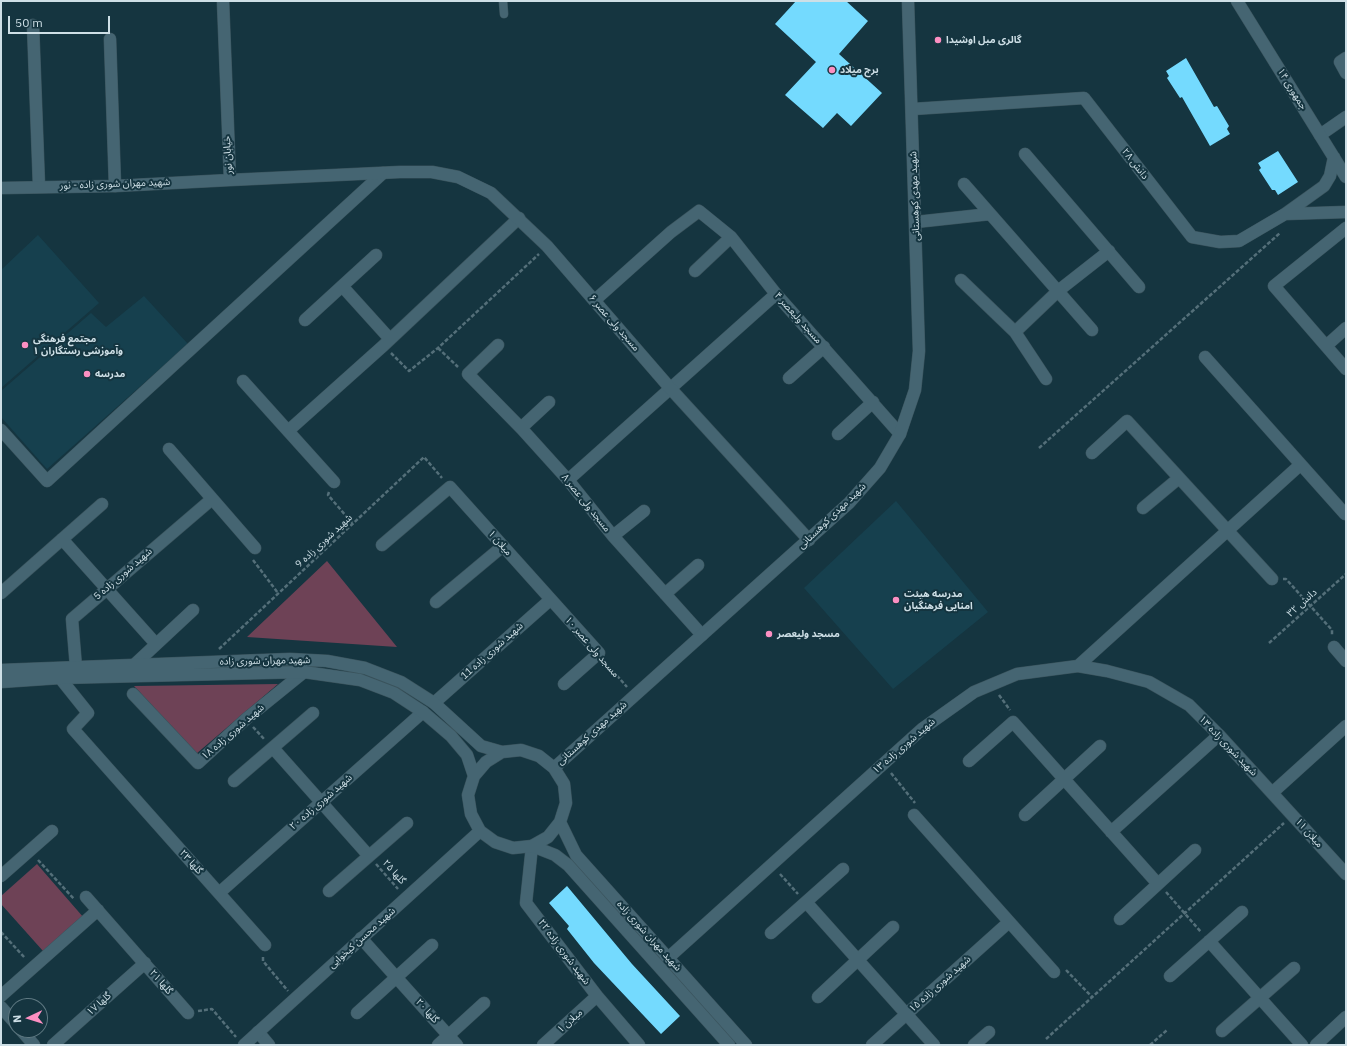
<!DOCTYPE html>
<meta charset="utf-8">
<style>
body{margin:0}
#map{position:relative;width:1347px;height:1046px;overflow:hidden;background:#153540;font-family:"IBM Plex Sans",sans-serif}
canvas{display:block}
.frame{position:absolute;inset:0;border:2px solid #cedfe6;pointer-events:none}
.north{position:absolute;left:8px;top:998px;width:40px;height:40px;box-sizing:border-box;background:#153540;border:1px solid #5f7982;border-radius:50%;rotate:266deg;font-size:11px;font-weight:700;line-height:16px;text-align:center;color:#cedfe6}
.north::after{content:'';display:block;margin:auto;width:14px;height:18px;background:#fc8fc2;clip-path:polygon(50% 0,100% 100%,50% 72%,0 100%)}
.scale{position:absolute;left:8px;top:16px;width:102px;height:18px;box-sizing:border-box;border:2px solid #cedfe6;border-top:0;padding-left:5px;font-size:12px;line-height:14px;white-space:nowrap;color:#cedfe6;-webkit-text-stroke:3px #153540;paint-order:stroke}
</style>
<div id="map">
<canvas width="1347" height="1046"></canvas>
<div class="frame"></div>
<div class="north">N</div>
<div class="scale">50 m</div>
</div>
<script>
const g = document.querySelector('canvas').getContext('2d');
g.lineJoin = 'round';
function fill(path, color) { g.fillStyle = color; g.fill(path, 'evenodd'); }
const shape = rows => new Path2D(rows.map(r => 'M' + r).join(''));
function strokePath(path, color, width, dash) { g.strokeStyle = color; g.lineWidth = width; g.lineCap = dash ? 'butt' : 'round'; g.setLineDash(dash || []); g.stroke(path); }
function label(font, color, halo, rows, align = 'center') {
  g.font = font + ' "IBM Plex Sans","Noto Sans Arabic",sans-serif'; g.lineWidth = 4; g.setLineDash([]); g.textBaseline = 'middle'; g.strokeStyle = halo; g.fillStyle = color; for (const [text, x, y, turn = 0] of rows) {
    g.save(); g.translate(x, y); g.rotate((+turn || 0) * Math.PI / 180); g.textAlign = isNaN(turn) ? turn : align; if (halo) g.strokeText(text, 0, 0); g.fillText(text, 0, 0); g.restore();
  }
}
const built = shape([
 [38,235,99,303,1,388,1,270],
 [144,296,188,344,47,469,1,417,1,391,91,313,106,327],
 [896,501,988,612,893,689,804,588]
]);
const green = shape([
 [327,561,397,647,247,637],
 [278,684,196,754,134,686],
 [37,864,84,918,43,951,1,904,1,896]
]);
const building = shape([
 [796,1,846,1,868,21,839,54,882,93,851,126,837,113,823,128,785,95,816,62,775,24],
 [1186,58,1214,107,1217,106,1229,126,1227,129,1230,134,1210,146,1182,97,1180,98,1167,78,1169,76,1166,71],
 [1278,151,1298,182,1278,195,1275,190,1272,190,1259,170,1261,168,1258,163],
 [567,886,632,964,680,1016,661,1034,594,963,567,929,569,926,549,903]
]);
const path = shape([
 [438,348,458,367],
 [391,353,409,371,438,348,539,254],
 [1039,448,1280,233],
 [329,492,328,495,353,524],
 [253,560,278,593],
 [1283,579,1286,579,1332,630,1332,635],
 [1269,643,1346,574],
 [219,649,424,457,442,478],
 [605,662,627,687],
 [999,695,1010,710],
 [253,727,265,740],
 [891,773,915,803],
 [38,860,74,899],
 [376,864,398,889],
 [780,874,798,894],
 [1166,892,1201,932],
 [1,932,25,958],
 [263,957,263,961,288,991],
 [1066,970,1092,997],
 [198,1011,212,1009,236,1037],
 [1046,1039,1284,823],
 [1150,1045,1167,1030]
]);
const lane = shape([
 [503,1,504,14]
]);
const street = shape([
 [33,25,39,186],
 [110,39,115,186],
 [1346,58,1340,62,1346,73],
 [1320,135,1346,117],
 [1025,154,1139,287],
 [964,184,1092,330],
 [916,222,990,214],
 [1346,228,1274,286,1346,369],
 [695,271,731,237,776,294,900,434],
 [961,280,1015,332,1046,379],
 [342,286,389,338],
 [595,300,671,232,699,211,731,237],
 [305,320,376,255],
 [1015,332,1058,291,1109,251],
 [498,345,468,374,521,428,568,480,613,536,702,635],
 [1326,346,1346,328],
 [1205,357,1345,514],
 [789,378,824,347],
 [243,381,334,482],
 [521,428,549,402],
 [1,430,47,481,383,173],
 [288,431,383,346,519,218],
 [838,434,873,402],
 [169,449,255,548],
 [1092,453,1127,421,1272,579],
 [568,480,776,294],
 [1143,508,1179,478],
 [613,536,644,511],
 [62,539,156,644],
 [382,545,450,487,599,653,564,684],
 [1,593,102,504],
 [665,594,698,565],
 [436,602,503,546],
 [1334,647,1346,661],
 [134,665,193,610],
 [1078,666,1300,465],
 [76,667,72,619,212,499],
 [60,678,88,713,73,729,265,945],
 [133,694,198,763,246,719,304,672],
 [434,703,550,600],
 [273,748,369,856],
 [969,761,1013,722,1158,884],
 [234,781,313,713],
 [1272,793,1346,726],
 [914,815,1054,972],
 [1025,815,1100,746],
 [1111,832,1219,735],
 [532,846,526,903,597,996,639,1045],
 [1,876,52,831],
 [329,891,407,823],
 [219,893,423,712],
 [86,897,188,1013],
 [806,902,934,1045],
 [1120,919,1195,850],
 [771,933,843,869],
 [361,938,457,1045],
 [1209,941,1302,1045],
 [668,958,922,729,974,692,1017,674,1078,666,1107,671,1149,682,1189,705,1219,735,1346,874],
 [1170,976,1242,912],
 [1,996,98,910],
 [818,997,893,927],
 [1,1007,16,1024],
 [357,1013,432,945],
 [21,1030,34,1045],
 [1222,1031,1294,968],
 [258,1032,269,1045],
 [53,1045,145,963],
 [438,1045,484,1003],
 [543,1045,597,996],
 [872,1045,1009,922],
 [974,1045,989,1032],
 [1316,1045,1346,1017]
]);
const secondary = shape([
 [223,1,230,180,400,172,432,172,458,177,491,193,547,246,670,388,809,540],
 [1237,1,1346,177],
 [913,109,1084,98,1192,237,1220,242,1239,241,1285,214,1346,212],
 [1,188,115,186,230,180],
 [1285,214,1324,186,1330,176,1334,157],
 [1,670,290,659,327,661,365,668,401,682,434,703,481,746,502,752,521,750,539,756,554,768,564,784,566,803,560,822,548,837,532,846,513,848,495,842,480,831,471,814,468,795,474,776,486,762,502,752],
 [1,682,60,678,304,672,360,680,394,693,423,712,451,736,467,755,474,776],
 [554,768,849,503,880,468,900,434,915,390,919,351,908,1],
 [560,822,576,855,746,1045],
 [532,846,555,855,568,865,729,1045],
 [244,1045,480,831]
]);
const markers = [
 [938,40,4,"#fc8fc2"],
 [832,70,4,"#fc8fc2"],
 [25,345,4,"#fc8fc2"],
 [87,374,4,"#fc8fc2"],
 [896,600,4,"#fc8fc2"],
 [769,634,4,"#fc8fc2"]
];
const poiNames = [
 ["گالری مبل اوشیدا",946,40],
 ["برج میلاد",840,70],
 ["مجتمع فرهنگی",33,339],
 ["وآموزشی رستگاران ۱",33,351],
 ["مدرسه",95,374],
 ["مدرسه هیئت",904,594],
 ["امنایی فرهنگیان",904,606],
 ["مسجد ولیعصر",777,634]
];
const streetNames = [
 ["جمهوری ۱۴",1292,89,58],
 ["خیابان نور",228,155,-93],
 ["دانش ۲۸",1135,164,52],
 ["شهید مهران شوری زاده - نور",115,184,-2],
 ["شهید مهدی کوهستانی",915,196,-92],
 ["مسجد ولیعصر ۴",798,318,48],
 ["مسجد ولی عصر ۶",614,323,49],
 ["مسجد ولی عصر ۸",586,503,51],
 ["شهید مهدی کوهستانی",832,516,-44],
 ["شهید شوری زاده 9",324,541,-43],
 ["میلان ۱",500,543,48],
 ["شهید شوری زاده 5",123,574,-41],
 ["دانش ۳۲",1302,603,-42],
 ["مسجد ولی عصر ۱۰",592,647,49],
 ["شهید شوری زاده 11",492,651,-42],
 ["شهید مهران شوری زاده",265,661,-1],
 ["شهید شوری زاده ۱۸",233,732,-41],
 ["شهید مهدی کوهستانی",592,733,-42],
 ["شهید شوری زاده ۱۳",904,746,-41],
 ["شهید شوری زاده ۱۳",1228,746,46],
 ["شهید شوری زاده ۲۰",321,802,-41],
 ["میلان ۱۱",1309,833,48],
 ["گلها ۲۳",191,862,48],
 ["گلها ۲۵",394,872,48],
 ["شهید مهران شوری زاده",649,936,48],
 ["شهید محسن کیخوایی",362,938,-42],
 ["شهید شوری زاده ۲۲",564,952,53],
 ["گلها ۲۱",161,982,49],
 ["شهید شوری زاده ۱۵",940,984,-42],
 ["گلها ۱۷",99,1004,-42],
 ["گلها ۲۰",427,1011,48],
 ["میلان ۱",570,1021,-42]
];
fill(built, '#16404e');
fill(green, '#6e4256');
fill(building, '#74dafe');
strokePath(lane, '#3a535c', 9);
strokePath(street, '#3a535c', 13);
strokePath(secondary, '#3a535c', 13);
strokePath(path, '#546f79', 2.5, [4, 2]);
strokePath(lane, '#456572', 8);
strokePath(street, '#456572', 12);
strokePath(secondary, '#456572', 12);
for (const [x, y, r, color] of markers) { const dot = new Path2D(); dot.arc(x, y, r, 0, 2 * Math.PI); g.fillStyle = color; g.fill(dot); strokePath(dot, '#153540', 1.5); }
label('bold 10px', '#cedfe6', '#153540', poiNames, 'left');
label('10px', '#cedfe6', '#153540', streetNames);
</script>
